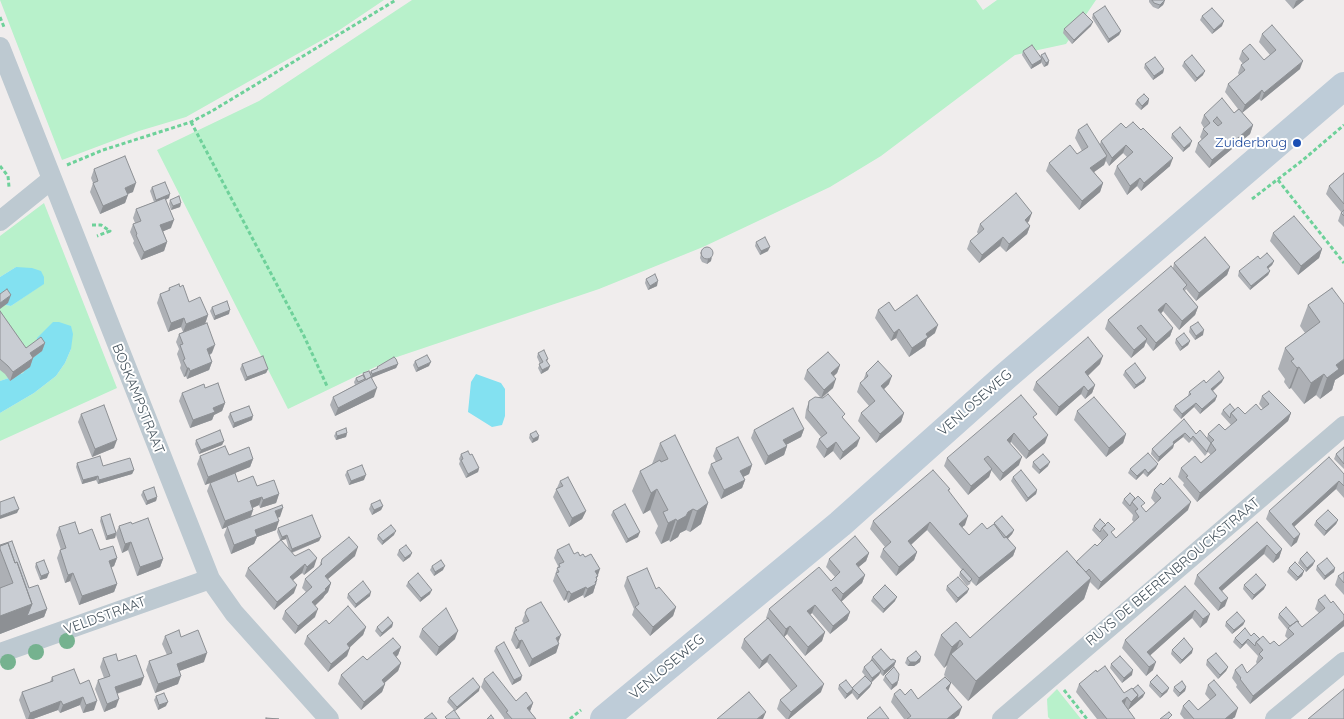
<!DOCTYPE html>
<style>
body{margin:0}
canvas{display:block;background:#f0eded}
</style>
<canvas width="1344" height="719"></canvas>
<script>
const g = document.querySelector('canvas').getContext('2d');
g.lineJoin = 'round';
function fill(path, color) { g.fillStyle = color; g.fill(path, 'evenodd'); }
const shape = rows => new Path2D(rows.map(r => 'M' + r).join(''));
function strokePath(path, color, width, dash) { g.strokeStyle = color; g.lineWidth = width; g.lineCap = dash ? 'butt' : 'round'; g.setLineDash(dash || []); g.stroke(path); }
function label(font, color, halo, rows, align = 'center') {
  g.font = font + ' Quicksand,sans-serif'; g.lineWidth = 4; g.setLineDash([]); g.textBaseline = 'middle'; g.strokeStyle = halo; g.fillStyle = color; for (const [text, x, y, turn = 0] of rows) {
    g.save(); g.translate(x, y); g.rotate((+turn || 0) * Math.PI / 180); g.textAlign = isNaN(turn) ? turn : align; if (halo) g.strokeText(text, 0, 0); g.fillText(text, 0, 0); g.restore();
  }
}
const green = shape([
 [0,0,384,0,338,31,186,117,139,131,62,160],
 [412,0,976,0,983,10,997,0,1096,0,1066,44,1015,55,881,156,830,187,703,247,599,289,394,358,288,409,157,150,259,101],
 [44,203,117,388,0,441,0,413,34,393,56,376,65,363,71,349,34,355,23,373,0,381,0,304,11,306,43,284,16,267,0,277,0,236],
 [1057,689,1081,719,1050,719,1048,717,1047,699]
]);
const water = shape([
 [16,267,32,268,41,271,44,277,44,284,11,306,0,304,0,277],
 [53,322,59,322,71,326,73,334,71,349,65,363,56,376,34,393,0,413,0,381,23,373,34,355,37,338],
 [476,374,501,383,505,389,505,416,502,425,492,427,468,412,471,382]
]);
const path = shape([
 [0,17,4,27],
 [191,122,304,336,327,386],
 [67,165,103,150,191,122,212,111,396,0],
 [0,166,8,176,9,187],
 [1278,180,1344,263],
 [1252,199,1303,160,1344,125],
 [92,225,101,225,110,231,97,236],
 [1064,690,1087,719],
 [570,719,581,710]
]);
const street = shape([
 [0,47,210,579,234,613,329,719],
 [0,221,52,179],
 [0,653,210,579],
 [1002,719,1344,426],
 [1275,719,1344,662]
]);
const secondary = shape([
 [604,719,840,524,1006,376,1344,86]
]);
const trees = [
 [67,641],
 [36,652],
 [8,662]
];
const wall = shape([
 [1149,0,1165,0,1163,5,1158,9,1153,7,1149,2],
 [1285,0,1304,0,1293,9],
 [1093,14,1121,31,1119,35,1108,43,1092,18],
 [1202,16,1222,26,1212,34,1200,20],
 [1091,26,1072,44,1063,33,1064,29],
 [1262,34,1300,69,1261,101,1259,99,1242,113,1253,125,1250,134,1209,168,1195,152,1198,143,1202,140,1200,137,1203,129,1204,128,1201,123,1204,115,1234,113,1238,109,1225,92,1228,84,1239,75,1238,73,1241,65,1243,64,1239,59,1242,51,1264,60,1270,55,1259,42],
 [1023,51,1040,57,1041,55,1049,61,1048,65,1044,67,1041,62,1041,63,1031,69,1022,55],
 [1184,62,1203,75,1195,82,1182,66],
 [1145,64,1164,69,1163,73,1153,80,1144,68],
 [1149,99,1148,104,1141,110,1135,104,1137,100],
 [1126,128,1170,166,1141,191,1137,186,1127,195,1114,174,1117,166,1127,157,1123,153,1109,166,1106,161,1104,165,1094,172,1103,183,1100,192,1079,210,1046,171,1049,163,1077,154,1082,151,1075,138,1078,130,1100,144,1101,141],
 [1172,134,1190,146,1183,152,1171,138],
 [94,169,133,192,128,194,125,203,100,214,90,192,93,183,91,178],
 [1344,173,1344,227,1338,221,1341,212,1326,194,1329,186],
 [152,187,169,198,166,200,171,228,163,231,167,242,164,251,141,260,133,243,134,241,130,232,133,224,135,223,133,218,136,209,154,202,150,191],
 [170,200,181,203,180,207,171,210,169,204],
 [1029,221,1027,223,1030,226,1027,234,1006,252,1000,246,979,263,967,249,970,241,978,234,977,232,980,224],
 [1273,233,1322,249,1319,258,1298,275,1270,241],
 [756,242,768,251,760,255,755,246],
 [702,249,711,261,707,264,702,262,700,258],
 [1260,259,1274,261,1272,265,1268,269,1270,271,1268,275,1250,290,1238,276,1239,271],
 [1174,263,1230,267,1227,275,1196,301,1186,289,1185,291,1198,307,1195,315,1179,330,1163,311,1161,314,1173,328,1170,336,1153,351,1146,342,1144,347,1131,358,1105,329,1108,320,1173,268],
 [646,279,657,286,648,290,645,283],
 [180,287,189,302,208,315,205,324,212,353,210,355,212,362,209,370,187,379,186,376,184,377,180,368,181,365,177,354,179,349,176,342,179,334,183,332,181,327,168,332,157,303,160,294,168,291,169,288],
 [1332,288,1344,374,1335,380,1332,390,1320,399,1316,395,1304,404,1291,388,1289,389,1284,382,1285,379,1278,369,1285,348,1305,333,1300,326,1308,305],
 [212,307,229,314,214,320,210,311],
 [878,310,895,311,935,333,927,339,925,346,909,357,896,338,891,341,875,318],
 [0,311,26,348,45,343,42,351,33,358,30,367,10,381,5,374,0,370],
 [1190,327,1203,335,1195,340,1189,332],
 [1176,339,1190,341,1188,345,1180,351,1175,343],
 [538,353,548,359,547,362,550,366,548,370,541,374,538,368,540,364,537,357],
 [415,361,429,366,416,372,413,365],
 [242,364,268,369,266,373,245,381,240,369],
 [398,364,396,368,372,377,374,397,335,416,330,405,333,397,355,385,354,382,356,378,363,375,363,373,370,372,371,371,376,369,377,367],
 [1100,364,1088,376,1095,385,1092,393,1085,399,1081,394,1056,416,1033,390,1036,382],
 [840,365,837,373,834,376,833,388,822,398,843,418,857,446,840,460,833,451,824,458,816,447,819,439,821,437,805,418,806,410,809,401,820,397,804,379,807,370],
 [1125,371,1146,378,1144,382,1134,389,1123,375],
 [866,373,889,384,884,389,904,413,901,422,876,443,858,421,861,413,869,406,857,392,860,383,863,381],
 [1222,382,1213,391,1217,396,1215,401,1200,414,1194,407,1181,419,1173,410,1175,406,1188,396,1189,392,1206,383],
 [205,388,225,403,222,411,214,415,212,420,190,428,179,401,182,393],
 [1262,396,1291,413,1288,421,1197,502,1183,485,1184,483,1178,477,1181,468,1201,463,1211,455,1208,452,1205,456,1192,440,1189,443,1183,437,1174,444,1173,448,1158,462,1151,454,1152,449,1184,419,1196,434,1207,438,1208,434,1225,430,1231,425,1221,414,1223,410,1235,410,1245,414,1261,410,1263,409,1259,404],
 [1077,411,1126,434,1123,443,1106,457,1074,420],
 [230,413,252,420,233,428,228,417],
 [81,414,114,448,92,457,78,422],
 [1035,420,1045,443,1026,459,1011,442,1010,443,1019,465,1000,481,991,470,989,477,968,495,944,466,947,458],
 [804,429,801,437,786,445,787,446,784,455,765,465,751,438,754,430],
 [336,432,347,433,346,437,336,440,334,436],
 [530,434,539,436,538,440,532,443,529,438],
 [196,440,224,441,222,445,199,454,195,444],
 [660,443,708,503,701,524,690,532,686,530,680,533,678,537,670,542,669,540,661,544,655,533,658,526,650,510,643,514,632,491,640,471,652,464],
 [1344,447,1344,469,1334,459,1336,454],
 [716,448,752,465,749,474,743,477,745,480,742,488,721,499,708,473,711,464,716,462,713,456],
 [461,454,479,468,478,472,466,478,459,464,460,461,459,459],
 [229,455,253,459,250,467,235,473,238,482,257,486,279,494,276,503,260,508,259,505,253,508,253,510,251,517,280,517,277,518,276,530,257,537,254,544,231,554,224,535,227,527,222,529,207,491,210,483,205,485,197,464,200,456],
 [1033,462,1048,466,1039,474,1032,467],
 [77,463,103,466,134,470,132,474,98,484,96,480,82,484,76,467],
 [1156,468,1147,477,1143,473,1136,480,1128,473,1130,469],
 [347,471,364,480,349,485,345,475],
 [1344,474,1344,498,1336,489,1294,527,1297,542,1291,547,1266,519,1269,511],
 [1013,477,1037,490,1036,494,1026,502,1011,481],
 [560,481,586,511,582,519,569,527,553,497],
 [950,489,949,491,965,525,962,527,969,535,987,529,994,524,994,523,1014,530,1012,534,1008,539,1016,548,1013,556,976,586,971,581,970,584,967,586,959,576,960,572,962,570,927,530,911,545,917,552,914,560,896,576,880,557,883,549,885,547,870,529,873,521],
 [1154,490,1188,510,1098,590,1090,582,1084,599,968,701,944,675,947,665,944,668,934,655,941,635,970,638,1076,562,1097,546,1102,541,1092,530,1094,526,1113,534,1116,538,1134,522,1132,520,1133,515,1122,503,1124,499,1130,493,1146,512,1155,503,1151,498],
 [143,491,157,497,156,501,146,505,141,495],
 [371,504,383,506,381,510,372,515,369,509],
 [613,511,638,537,626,543,611,515],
 [101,517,116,533,119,526,132,524,163,559,160,567,137,576,128,550,122,553,116,535,115,538,106,540,100,521],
 [1338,520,1336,524,1324,536,1314,525,1316,521],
 [1257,522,1282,549,1279,558,1273,563,1264,554,1222,591,1225,606,1218,611,1194,584,1197,575],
 [59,527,79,534,100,550,117,558,114,566,111,568,117,584,114,592,79,605,70,581,65,583,57,558,60,550,61,550,56,535],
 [278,528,321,537,319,541,292,553,295,556,314,567,304,575,302,573,293,580,294,593,274,610,245,576,248,568,280,540,277,532],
 [286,539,289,550,281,540],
 [378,535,394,535,382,545,377,539],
 [0,545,29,588,47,609,44,617,0,634],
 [399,550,412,553,410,557,403,562,397,555],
 [557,550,580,556,597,575,597,580,593,593,584,598,583,595,568,603,566,599,564,601,553,581,558,566,554,558],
 [869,553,866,561,858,567,865,575,862,583,841,601,850,612,847,620,830,634,812,613,810,615,825,632,822,641,805,656,787,634,784,637,821,692,789,719,786,719,777,709,780,700,791,691,767,662,759,669,741,648,744,639,767,619,766,618,769,609,831,581,835,577,826,567,829,559],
 [355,556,328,579,331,583,328,592,325,595,323,598,315,606,315,617,295,634,282,619,285,611,306,592,302,588,305,579,319,567,322,559],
 [1300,559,1313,565,1306,572,1298,563],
 [36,563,47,578,40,580,35,567],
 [432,566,443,570,434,576,430,570],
 [1317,566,1335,568,1334,572,1324,580,1316,570],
 [1289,568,1304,571,1302,576,1296,581,1287,572],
 [1344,572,1344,595,1335,585,1338,576],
 [627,577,656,589,676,607,673,616,650,636,632,615,634,609,624,586],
 [408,582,430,594,420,602,406,586],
 [1244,585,1264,589,1252,600,1243,589],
 [947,586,969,589,967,593,956,603,946,590],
 [1185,586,1207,622,1200,628,1192,618,1150,655,1153,670,1146,676,1122,648,1125,640],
 [348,594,370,596,355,608,347,598],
 [873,597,895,601,883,613,871,601],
 [1318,600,1331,603,1344,615,1344,626,1250,704,1236,687,1237,685,1232,678,1235,670,1247,673,1257,664,1256,662,1258,656,1246,643,1240,649,1233,642,1235,638,1251,636,1260,639,1270,644,1279,646,1288,639,1285,636,1287,629,1278,618,1279,614,1299,622,1298,623,1302,627,1319,613,1315,609],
 [527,609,558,642,559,644,556,653,529,667,519,648,516,649,511,640,515,628,524,624,522,621],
 [1245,621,1243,625,1232,634,1225,626,1226,622],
 [393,623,392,627,380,637,375,631,377,627],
 [329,624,366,627,363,635,349,647,347,656,328,672,304,644,307,636],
 [422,629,455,639,436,656,419,637],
 [165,636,181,637,204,662,179,671,178,684,155,693,146,670,149,661,167,655,162,644],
 [401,647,398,655,396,657,401,663,398,671,384,683,385,684,382,692,361,710,338,684,341,675,367,660],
 [496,647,521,680,512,685,494,651],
 [1172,650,1192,653,1180,664,1171,654],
 [872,657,896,661,894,666,883,676,880,673,879,675,871,682,870,687,857,700,852,693,845,699,838,689,839,685,852,688,868,679,862,672,864,667,870,662],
 [921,657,920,662,914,666,908,666,905,663,907,658],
 [103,658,118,661,141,685,117,694,116,707,104,712,95,689,98,680,104,678,100,667],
 [1207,660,1228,667,1226,671,1218,679,1206,665],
 [1111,664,1132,675,1122,683,1110,668],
 [1097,672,1124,693,1143,697,1128,710,1135,719,1097,719,1076,692,1079,684],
 [885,676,898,681,897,685,891,690,883,680],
 [52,677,80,684,94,710,83,713,80,705,60,713,58,710,33,719,26,719,19,700,22,692,50,682],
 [484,679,516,701,533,703,530,711,536,719,504,719,504,718,481,687],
 [1150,682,1169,688,1167,692,1160,698,1149,686],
 [1208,685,1235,717,1232,719,1184,719,1180,714,1183,706,1198,710,1210,700,1205,694],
 [1174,687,1186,687,1185,691,1178,697,1173,691],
 [479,691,455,711,447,702,449,698],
 [948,691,959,715,954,719,904,719,891,702,894,694,918,699],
 [156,696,166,706,158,710,154,700]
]);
const shadedWall = shape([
 [1298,0,1304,0,1293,9,1296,1],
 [1165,1,1163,5,1158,9,1160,5],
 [1224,21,1222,26,1212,34,1214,30],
 [1093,22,1091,26,1072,44,1074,40],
 [1121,31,1119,35,1108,43,1109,39],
 [1042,59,1041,63,1031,69,1032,65],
 [1049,61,1048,65,1044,67,1046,63],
 [1303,61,1300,69,1261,101,1264,93],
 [1164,69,1163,73,1153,80,1154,76],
 [1205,71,1203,75,1195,82,1197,78],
 [1262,90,1259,99,1242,113,1245,105],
 [1149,99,1148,104,1141,110,1142,106],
 [1253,125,1250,134,1209,168,1212,160],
 [1192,141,1190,146,1183,152,1184,148],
 [1126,145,1123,153,1109,166,1112,158],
 [1107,156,1104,165,1087,177,1090,168],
 [1173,158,1170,166,1141,191,1144,183],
 [1140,178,1137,186,1127,195,1130,186],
 [136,183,133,192,122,196,125,188],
 [1103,183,1100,192,1079,210,1082,201],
 [170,194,169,198,155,204,156,200],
 [128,195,125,203,100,214,103,206],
 [181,203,180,207,171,210,173,206],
 [1032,213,1029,221,1022,228,1025,220],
 [174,220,171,228,157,234,160,225],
 [1030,226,1027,234,1006,252,1009,244],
 [1003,237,1000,246,979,263,982,255],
 [167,242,164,251,141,260,144,252],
 [770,247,768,251,760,255,761,251],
 [1322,249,1319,258,1298,275,1301,266],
 [712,257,711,261,707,264,708,259],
 [1274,261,1272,265,1265,271,1267,267],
 [1230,267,1227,275,1196,301,1199,293],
 [1270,271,1268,275,1250,290,1251,286],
 [658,281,657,286,648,290,650,286],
 [11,295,8,303,0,309,0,303],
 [1166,303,1163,311,1155,319,1158,310],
 [1198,307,1195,315,1179,330,1182,321],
 [230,310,229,314,214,320,215,316],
 [208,315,205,324,183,332,186,324],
 [184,318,181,327,168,332,171,323],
 [938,325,935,333,927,339,925,346,909,357,912,348,926,334],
 [1173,328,1170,336,1153,351,1156,343],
 [899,329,896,338,891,341,894,333],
 [1204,330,1203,335,1195,340,1196,336],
 [1147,339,1144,347,1131,358,1134,350],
 [1190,341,1188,345,1180,351,1182,347],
 [45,343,42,351,27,362,30,353],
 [215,345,212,353,204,357,207,349],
 [1103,356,1100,364,1082,381,1085,372],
 [33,358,30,367,10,381,13,372],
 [1344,359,1344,374,1335,380,1332,390,1320,399,1327,378,1336,365],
 [212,362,209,370,187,379,190,371],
 [431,362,429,366,416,372,418,368],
 [398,364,396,368,371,378,372,374],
 [840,365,837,373,828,381,831,373],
 [550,366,548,370,541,374,542,370],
 [1299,367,1291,388,1289,389,1297,368],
 [187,368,189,368,186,376,184,377],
 [268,369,266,373,245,381,247,377],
 [1324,374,1316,395,1304,404,1311,383],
 [892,376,889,384,878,395,881,386],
 [1146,378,1144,382,1134,389,1136,385],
 [1224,378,1222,382,1210,393,1211,389],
 [836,379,833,388,821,398,824,390],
 [1095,385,1092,393,1085,399,1088,391],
 [1084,386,1081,394,1056,416,1059,407],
 [377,388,374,397,335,416,338,408],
 [1217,396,1215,401,1200,414,1202,409],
 [225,403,222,411,214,415,212,420,190,428,193,420,213,408],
 [1196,403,1194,407,1181,419,1182,414],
 [904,413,901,422,876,443,880,434],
 [1291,413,1288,421,1197,502,1200,493],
 [253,416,252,420,233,428,234,423],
 [804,429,801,437,780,448,783,440],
 [347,433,346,437,336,440,337,436],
 [1014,433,1011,442,1004,448,1007,440],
 [1185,433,1183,437,1174,444,1173,448,1158,462,1159,457,1173,442],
 [1126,434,1123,443,1106,457,1109,448],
 [1048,435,1045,443,1026,459,1029,451],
 [539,436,538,440,532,443,533,439],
 [860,438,857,446,840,460,843,452],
 [117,440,114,448,92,457,95,449],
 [224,441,222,445,199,454,201,450],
 [836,442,833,451,824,458,827,449],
 [787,446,784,455,765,465,768,456],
 [1022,457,1019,465,1000,481,1003,473],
 [253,459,250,467,205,485,208,477],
 [1050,462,1048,466,1039,474,1040,470],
 [1158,464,1156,468,1147,477,1148,473],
 [752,465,749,474,737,480,740,471],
 [479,468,478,472,466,478,468,474],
 [992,469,989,477,968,495,971,486],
 [1145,469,1143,473,1136,480,1137,476],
 [134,470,132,474,98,484,99,480],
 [366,475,364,480,349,485,351,481],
 [98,476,96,480,82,484,83,480],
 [745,480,742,488,721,499,724,490],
 [1339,481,1336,489,1288,532,1292,524],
 [657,489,650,510,643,514,651,493],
 [1037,490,1036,494,1026,502,1028,498],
 [279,494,276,503,260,508,263,500],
 [157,497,156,501,146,505,147,501],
 [262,497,259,505,247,510,250,501],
 [1191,502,1188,510,1098,590,1101,582],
 [708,503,701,524,690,532,697,511],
 [383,506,381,510,372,515,374,510],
 [283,508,280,517,272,519,275,511],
 [19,509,17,513,0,519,0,516],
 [693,509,686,530,680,533,678,537,670,542,677,521,688,512],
 [253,510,250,518,222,529,225,521],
 [586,511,582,519,569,527,572,518],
 [968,516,965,525,956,532,959,524],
 [676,519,669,540,661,544,668,523],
 [1338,520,1336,524,1324,536,1326,531],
 [279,521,276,530,257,537,254,544,231,554,234,545,255,530],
 [930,522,927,530,905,550,908,541],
 [1014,530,1012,534,1005,541,1006,537],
 [396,531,394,535,382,545,383,541],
 [640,532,638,537,626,543,628,539],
 [116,533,115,538,106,540,107,536],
 [1300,534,1297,542,1291,547,1294,539],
 [287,535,286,539,280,541,282,537],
 [321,537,319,541,290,553,292,549],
 [131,542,128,550,122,553,125,544],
 [1267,545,1264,554,1216,596,1219,588],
 [358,547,355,556,322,584,325,576],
 [1016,548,1013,556,976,586,979,578],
 [1282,549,1279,558,1273,563,1276,555],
 [917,552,914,560,896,576,899,567],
 [412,553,410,557,403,562,405,558],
 [869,553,866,561,853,572,856,564],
 [117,558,114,566,106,569,109,561],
 [317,558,314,567,304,575,307,567],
 [163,559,160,567,137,576,140,567],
 [1315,561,1313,565,1306,572,1307,568],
 [305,564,302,573,287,585,290,577],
 [445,566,443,570,434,576,435,572],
 [1335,568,1334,572,1324,580,1325,576],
 [600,569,596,581,597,580,593,593,584,598,595,571],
 [1304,571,1302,576,1296,581,1298,577],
 [49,573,47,578,40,580,41,576],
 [73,573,70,581,65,583,68,575],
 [865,575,862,583,840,603,843,594],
 [1091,578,1084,599,968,701,976,681],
 [331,583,328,592,325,595,323,598,309,611,312,602],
 [117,584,114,592,79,605,82,596],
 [297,585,294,593,274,610,277,602],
 [1266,585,1264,589,1252,600,1254,595],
 [586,587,583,595,568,603,571,594],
 [969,589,967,593,956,603,958,598],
 [432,590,430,594,420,602,421,598],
 [569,591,566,599,564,601,567,592],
 [371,592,370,596,355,608,356,604],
 [897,597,895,601,883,613,884,609],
 [1228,598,1225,606,1218,611,1221,603],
 [32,604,47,609,44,617,0,634,0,616],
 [815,605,812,613,804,620,807,611],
 [676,607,673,616,650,636,653,627],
 [318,609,315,617,295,634,298,626],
 [1195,610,1192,618,1144,661,1147,652],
 [850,612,847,620,830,634,833,626],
 [1210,614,1207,622,1200,628,1203,619],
 [1344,620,1344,626,1250,704,1253,696],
 [1245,621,1243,625,1232,634,1234,630],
 [393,623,392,627,380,637,382,633],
 [790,626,787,634,783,638,786,629],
 [366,627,363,635,344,653,347,644],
 [458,631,455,639,436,656,439,647],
 [825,632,822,641,805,656,808,647],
 [561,635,558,643,556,638],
 [1248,639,1246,643,1240,649,1242,645],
 [522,640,519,648,516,649,519,641],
 [960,640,954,657,951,654,947,665,944,668,952,647],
 [559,644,556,653,529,667,532,659],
 [401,647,398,655,390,662,393,653],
 [350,648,347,656,328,672,331,664],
 [1193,649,1192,653,1180,664,1182,660],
 [207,653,204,662,174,673,177,664],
 [770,654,767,662,759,669,762,661],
 [921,657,920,662,914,666,908,666,910,662],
 [896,661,894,666,883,676,884,671],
 [1156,662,1153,670,1146,676,1149,667],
 [401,663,398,671,379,688,382,680],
 [1228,667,1226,671,1218,679,1220,675],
 [1133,670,1132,675,1122,683,1124,678],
 [881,671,879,675,871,683,872,678],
 [181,676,178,684,155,693,158,684],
 [522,676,521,680,512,685,514,680],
 [144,677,141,685,112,695,115,687],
 [898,681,897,685,891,690,892,685],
 [872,683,870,687,857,700,859,695],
 [951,683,948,692,946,688],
 [385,684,382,692,361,710,364,702],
 [824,684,821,692,789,719,788,719,791,712],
 [480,687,479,691,455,711,457,707],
 [1186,687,1185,691,1178,697,1180,693],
 [1169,688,1167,692,1160,698,1162,694],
 [853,689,852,693,845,699,847,694],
 [1145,693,1143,697,1128,710,1131,702,1138,695],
 [83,697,80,705,60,713,63,705],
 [1127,697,1124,706,1122,701],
 [119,699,116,707,104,712,107,704],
 [61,701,58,710,33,719,28,719,30,713],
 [97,701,94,710,83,713,86,705],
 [168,702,166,706,158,710,159,705],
 [533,703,530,711,524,716,527,708],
 [962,707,959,715,954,719,947,719],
 [1238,708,1235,717,1232,719,1225,719],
 [766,712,763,719,757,719]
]);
const building = shape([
 [1152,0,1165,0,1160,5,1154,3,1152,0],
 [1105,6,1121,31,1109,39,1093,14,1105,6],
 [1212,8,1224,21,1214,30,1202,16,1212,8],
 [1083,12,1093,22,1074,40,1064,29,1083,12],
 [1272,25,1303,61,1264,93,1262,90,1245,105,1228,84,1245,70,1241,65,1249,59,1242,51,1250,44,1264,60,1276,50,1262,34,1272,25],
 [1032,45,1042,59,1032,65,1023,51,1032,45],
 [1045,53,1049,61,1046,63,1041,55,1045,53],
 [1192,55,1205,71,1197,78,1184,62,1192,55],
 [1155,57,1164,69,1154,76,1145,64,1155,57],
 [1144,94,1149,99,1142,106,1137,100,1144,94],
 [1222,98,1234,113,1239,109,1253,125,1212,160,1198,143,1208,134,1203,129,1210,123,1204,115,1222,98],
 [1217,117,1222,123,1218,126,1213,121,1217,117],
 [1133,122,1141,130,1143,128,1173,158,1144,183,1140,178,1130,186,1117,166,1133,152,1126,145,1112,158,1101,141,1121,123,1126,128,1133,122],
 [1087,124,1107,156,1090,168,1103,183,1082,201,1049,163,1070,145,1077,154,1088,147,1078,130,1087,124],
 [1180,127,1192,141,1184,148,1172,134,1180,127],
 [125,156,136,183,125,188,128,195,103,206,93,183,98,181,94,169,125,156],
 [1344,173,1344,204,1329,186,1344,173],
 [165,182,170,194,156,200,152,187,165,182],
 [1016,193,1032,213,1025,220,1030,226,1009,244,1003,237,982,255,970,241,984,229,980,224,1016,193],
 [179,196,181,203,173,206,170,200,179,196],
 [165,198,174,220,160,225,167,242,144,252,136,235,137,234,133,224,141,221,136,209,165,198],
 [1344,210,1344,216,1341,213,1344,210],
 [1294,216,1322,249,1301,266,1273,233,1294,216],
 [765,237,770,247,761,251,756,242,765,237],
 [1205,237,1230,267,1199,293,1174,263,1205,237],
 '701 253a6 6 0 1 1 12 0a6 6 0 1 1-12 0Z',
 [1267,253,1274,261,1267,267,1270,271,1251,286,1239,271,1258,256,1260,259,1267,253],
 [1171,266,1187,285,1183,289,1198,307,1182,321,1166,303,1158,310,1173,328,1156,343,1141,325,1137,328,1147,339,1134,350,1108,320,1171,266],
 [655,274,658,281,650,286,646,279,655,274],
 [179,284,180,287,183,285,189,302,200,297,208,315,186,324,184,318,171,323,160,294,170,290,169,288,179,284],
 [1332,288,1344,304,1344,359,1336,365,1339,369,1327,378,1324,374,1311,383,1299,367,1297,368,1291,361,1294,359,1285,348,1320,322,1308,305,1332,288],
 [7,289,11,295,0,303,0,294,7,289],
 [917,295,938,325,926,334,928,337,912,348,899,329,894,333,878,310,889,302,895,311,917,295],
 [227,301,230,310,215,316,212,307,227,301],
 [0,311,26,348,41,337,45,343,30,353,33,358,13,372,8,366,0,359,0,311],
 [1198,322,1204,330,1196,336,1190,327,1198,322],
 [207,323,215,345,207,349,212,362,190,371,189,368,187,368,183,360,185,359,180,345,183,344,179,334,207,323],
 [1184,333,1190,341,1182,347,1176,339,1184,333],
 [1088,337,1103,356,1085,372,1095,385,1088,391,1084,386,1059,407,1036,382,1088,337],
 [544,350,548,359,546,360,550,366,542,370,539,364,543,362,538,353,544,350],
 [828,352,840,365,831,373,836,379,824,390,807,370,828,352],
 [427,355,431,362,418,368,415,361,427,355],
 [263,356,268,369,247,377,242,364,263,356],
 [394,357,396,359,398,364,372,374,371,371,378,368,377,367,394,357],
 [878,361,892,376,881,386,904,413,880,434,861,413,875,401,860,383,868,376,866,373,878,361],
 [1135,363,1146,378,1136,385,1125,371,1135,363],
 [369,371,372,378,371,377,366,380,363,373,369,371],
 [1219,371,1224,378,1211,389,1217,396,1202,409,1196,403,1182,414,1175,406,1191,394,1189,392,1204,380,1206,383,1219,371],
 [363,375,365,379,358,382,356,378,363,375],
 [371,377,377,388,338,408,333,397,371,377],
 [218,383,225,403,213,408,215,412,193,420,182,393,204,384,205,388,218,383],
 [1269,391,1291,413,1200,493,1186,477,1188,476,1181,468,1195,456,1201,463,1216,450,1211,443,1214,440,1208,434,1219,424,1225,430,1237,420,1231,413,1238,407,1245,414,1256,404,1261,410,1269,404,1262,396,1269,391],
 [828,394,845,414,842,417,860,438,843,452,836,442,827,449,819,439,827,433,808,410,809,401,815,397,823,398,828,394],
 [1021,395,1037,414,1033,417,1048,435,1029,451,1014,433,1007,440,1022,457,1003,473,988,456,984,459,992,469,971,486,947,458,1021,395],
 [1094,397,1126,434,1109,448,1077,411,1094,397],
 [1230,404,1235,410,1231,413,1230,418,1223,410,1230,404],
 [104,405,117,440,95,449,81,414,104,405],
 [249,406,253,416,234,423,230,413,249,406],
 [793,408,804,429,783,440,787,446,768,456,754,430,793,408],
 [1184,419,1196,434,1200,430,1211,443,1208,449,1207,452,1193,436,1191,439,1185,433,1173,442,1174,444,1159,457,1152,449,1184,419],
 [346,428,347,433,337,436,336,432,346,428],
 [220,430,224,441,201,450,196,440,220,430],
 [536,431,539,436,533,439,530,434,536,431],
 [675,435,708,503,697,511,693,509,688,512,686,516,677,521,676,519,668,523,663,512,668,510,657,489,651,493,640,471,660,460,661,462,668,459,660,443,675,435],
 [738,437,752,465,740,471,745,480,724,490,711,464,722,459,716,448,738,437],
 [225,446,229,455,249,447,253,459,208,477,200,456,225,446],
 [1344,447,1344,464,1336,454,1344,447],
 [468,451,470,455,472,454,479,468,468,474,461,460,463,459,461,454,468,451],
 [1148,453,1158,464,1148,473,1145,469,1137,476,1130,469,1148,453],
 [1043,454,1050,462,1040,470,1033,462,1043,454],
 [100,456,103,466,130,458,134,470,99,480,98,476,83,480,77,463,100,456],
 [1329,457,1344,474,1344,486,1339,481,1292,524,1300,534,1294,539,1269,511,1329,457],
 [362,465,366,475,351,481,347,471,362,465],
 [933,470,950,489,948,490,968,516,959,524,969,535,982,523,987,529,994,524,1004,538,1006,537,1016,548,979,578,930,522,908,541,917,552,899,567,883,549,891,542,873,521,933,470],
 [1021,470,1037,490,1028,498,1013,477,1021,470],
 [235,473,238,482,253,476,257,486,274,480,279,494,263,500,262,497,250,501,253,510,225,521,210,483,235,473],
 [568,477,586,511,572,518,556,489,563,486,560,481,568,477],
 [1170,478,1191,502,1101,582,1089,569,1086,572,1076,562,1095,544,1097,546,1108,535,1102,528,1108,522,1115,529,1111,532,1116,538,1139,517,1135,511,1138,509,1132,502,1138,496,1145,503,1141,506,1146,512,1161,498,1154,490,1161,483,1163,485,1170,478],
 [154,487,157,497,147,501,143,491,154,487],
 [1130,493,1135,498,1132,502,1130,506,1124,499,1130,493],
 [14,497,19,509,0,516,0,502,14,497],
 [380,500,383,506,374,510,371,504,380,500],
 [625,504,640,532,628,539,613,511,625,504],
 [282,505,283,508,275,511,279,521,255,530,257,536,234,545,227,526,282,505],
 [1328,510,1338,520,1326,531,1316,521,1328,510],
 [110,514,116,533,107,536,101,517,110,514],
 [312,515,321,537,292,549,287,535,282,537,278,528,312,515],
 [1002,516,1014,530,1006,537,994,523,1002,516],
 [148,518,163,559,140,567,131,542,125,544,119,526,131,522,132,524,148,518],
 [1100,519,1106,525,1102,528,1100,532,1094,526,1100,519],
 [75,522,79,534,92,529,100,550,113,546,117,558,109,561,117,584,82,596,73,573,68,575,60,550,66,548,59,527,75,522],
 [1257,522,1282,549,1276,555,1267,545,1219,588,1228,598,1221,603,1197,575,1257,522],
 [391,525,396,531,383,541,378,535,391,525],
 [855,536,869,553,856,564,865,575,843,594,836,587,832,590,850,612,833,626,815,605,807,611,825,632,808,647,790,626,786,629,769,609,819,567,831,581,840,572,829,559,855,536],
 [349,537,358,547,325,576,331,583,325,589,326,590,312,602,318,609,298,626,285,611,312,587,305,579,322,564,321,563,322,559,349,537],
 [281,540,295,556,309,549,317,558,307,567,305,564,290,577,297,585,277,602,248,568,281,540],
 [12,541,29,588,38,585,47,609,27,616,32,604,17,562,15,563,8,543,0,546,0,545,12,541],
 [8,543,15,563,17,562,32,604,0,616,0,588,13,583,0,549,0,546,8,543],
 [569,544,574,554,578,552,580,556,583,554,585,557,591,554,600,569,595,571,598,576,596,577,597,580,595,582,596,584,587,589,586,587,571,594,569,591,567,592,556,573,559,572,557,568,560,567,559,564,564,562,557,550,569,544],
 [406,545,412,553,405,558,399,550,406,545],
 [1067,551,1091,578,976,681,951,654,963,644,960,640,952,647,941,635,956,622,970,638,1067,551],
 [1307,552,1315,561,1307,568,1300,559,1307,552],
 [1327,558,1335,568,1325,576,1317,566,1327,558],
 [44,560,49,573,41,576,36,563,44,560],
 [441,560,445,566,435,572,432,566,441,560],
 [1295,562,1304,571,1298,577,1289,568,1295,562],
 [647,568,656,589,659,587,676,607,653,627,635,607,639,604,627,577,647,568],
 [963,569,972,579,969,582,960,572,963,569],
 [1344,572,1344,583,1338,576,1344,572],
 [418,573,432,590,421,598,408,582,418,573],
 [1256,574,1266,585,1254,595,1244,585,1256,574],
 [958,577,969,589,958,598,947,586,958,577],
 [363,581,371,592,356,604,348,594,363,581],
 [885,585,897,597,884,609,873,597,885,585],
 [1185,586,1210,614,1203,619,1195,610,1147,652,1156,662,1149,667,1125,640,1185,586],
 [1325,595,1331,603,1333,601,1344,615,1344,620,1253,696,1240,679,1241,678,1235,670,1242,664,1247,673,1263,658,1259,654,1263,650,1256,642,1263,636,1270,644,1274,641,1279,646,1294,634,1288,628,1297,621,1302,627,1325,608,1318,600,1325,595],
 [541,602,561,635,556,638,559,644,532,659,522,640,519,641,514,632,517,630,515,628,529,621,525,613,527,609,541,602],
 [348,606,366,627,347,644,350,648,331,664,307,636,326,620,329,624,348,606],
 [1286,607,1299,622,1298,622,1297,621,1290,626,1279,614,1286,607],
 [446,608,458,631,439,647,422,629,446,608],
 [1237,612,1245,621,1234,630,1226,622,1237,612],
 [388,617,393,623,382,633,377,627,388,617],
 [768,618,824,684,791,712,780,700,797,686,770,654,762,661,744,639,768,618],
 [1245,628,1251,636,1254,633,1260,639,1256,642,1255,646,1248,639,1242,645,1235,638,1245,628],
 [179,630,181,637,198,630,207,653,177,664,181,676,158,684,149,661,172,653,165,636,179,630],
 [393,638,401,647,393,653,401,663,382,680,385,684,364,702,341,675,363,656,367,660,393,638],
 [1184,638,1193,649,1182,660,1172,650,1184,638],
 [504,642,522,676,514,680,496,647,504,642],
 [881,649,891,660,893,659,896,661,884,671,872,657,881,649],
 [916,651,921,657,916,662,910,662,907,658,916,651],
 [1216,653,1228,667,1220,675,1207,660,1216,653],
 [116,654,118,661,136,655,144,677,115,687,119,699,107,704,98,680,110,676,103,658,116,654],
 [1120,656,1133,670,1124,678,1111,664,1120,656],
 [872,660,881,671,872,678,864,667,872,660],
 [1105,666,1124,693,1132,688,1138,695,1131,702,1127,697,1122,701,1135,719,1107,719,1079,684,1096,670,1097,672,1105,666],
 [894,667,899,674,898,681,892,685,885,676,894,667],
 [74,669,80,684,89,680,97,701,86,705,83,697,63,705,61,701,30,713,22,692,53,681,52,677,74,669],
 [493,672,516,701,526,692,533,703,527,708,536,719,512,719,506,712,508,711,484,679,493,672],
 [1157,675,1169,688,1162,694,1150,682,1157,675],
 [865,676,872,683,859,695,852,688,865,676],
 [945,677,951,683,946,688,962,707,947,719,907,719,911,716,894,694,900,689,905,695,911,689,918,699,945,677],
 [473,678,480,687,457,707,449,698,473,678],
 [846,680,853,689,847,694,839,685,846,680],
 [1214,680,1238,708,1225,719,1194,719,1183,706,1189,700,1198,710,1216,695,1208,685,1214,680],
 [1182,681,1186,687,1180,693,1174,687,1182,681],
 [1138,685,1145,693,1137,699,1138,695,1133,689,1138,685],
 [1344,689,1344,719,1308,719,1344,689],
 [749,692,766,712,757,719,717,719,749,692],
 [164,693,168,702,159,705,156,696,164,693],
 [880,707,889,719,868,719,867,718,880,707],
 [454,710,460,719,447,719,445,717,454,710],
 [1169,712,1172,715,1168,719,1160,719,1169,712],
 [432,713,437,719,424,719,432,713],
 [491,715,494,719,487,719,491,715],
 [266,718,279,719,266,719,266,718]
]);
const markers = [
 [1297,143,5,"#1a4fb4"]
];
const transitNames = [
 ["Zuiderbrug",1287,143]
];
const streetNames = [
 ["BOSKAMPSTRAAT",138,399,68],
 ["VENLOSEWEG",975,403,-41],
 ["RUYS DE BEERENBROUCKSTRAAT",1173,572,-40],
 ["VELDSTRAAT",105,616,-20],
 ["VENLOSEWEG",667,667,-40]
];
fill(green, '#b8f1cb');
fill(water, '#83e1f1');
strokePath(path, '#6ed19a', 3, [4, 2.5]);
strokePath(street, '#bdc9d1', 20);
strokePath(secondary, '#beccd8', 28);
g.fillStyle = '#75b28f';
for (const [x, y] of trees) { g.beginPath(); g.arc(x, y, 8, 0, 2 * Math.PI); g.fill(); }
fill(wall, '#adb0b5');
fill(shadedWall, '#8d9094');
fill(building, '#c9cdd3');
strokePath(building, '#8d9094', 1);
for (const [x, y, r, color] of markers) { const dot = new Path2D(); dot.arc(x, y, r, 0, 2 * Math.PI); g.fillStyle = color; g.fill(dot); strokePath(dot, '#fff', 2); }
label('14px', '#164399', '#fff', transitNames, 'right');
label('14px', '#44525c', '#fff', streetNames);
</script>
